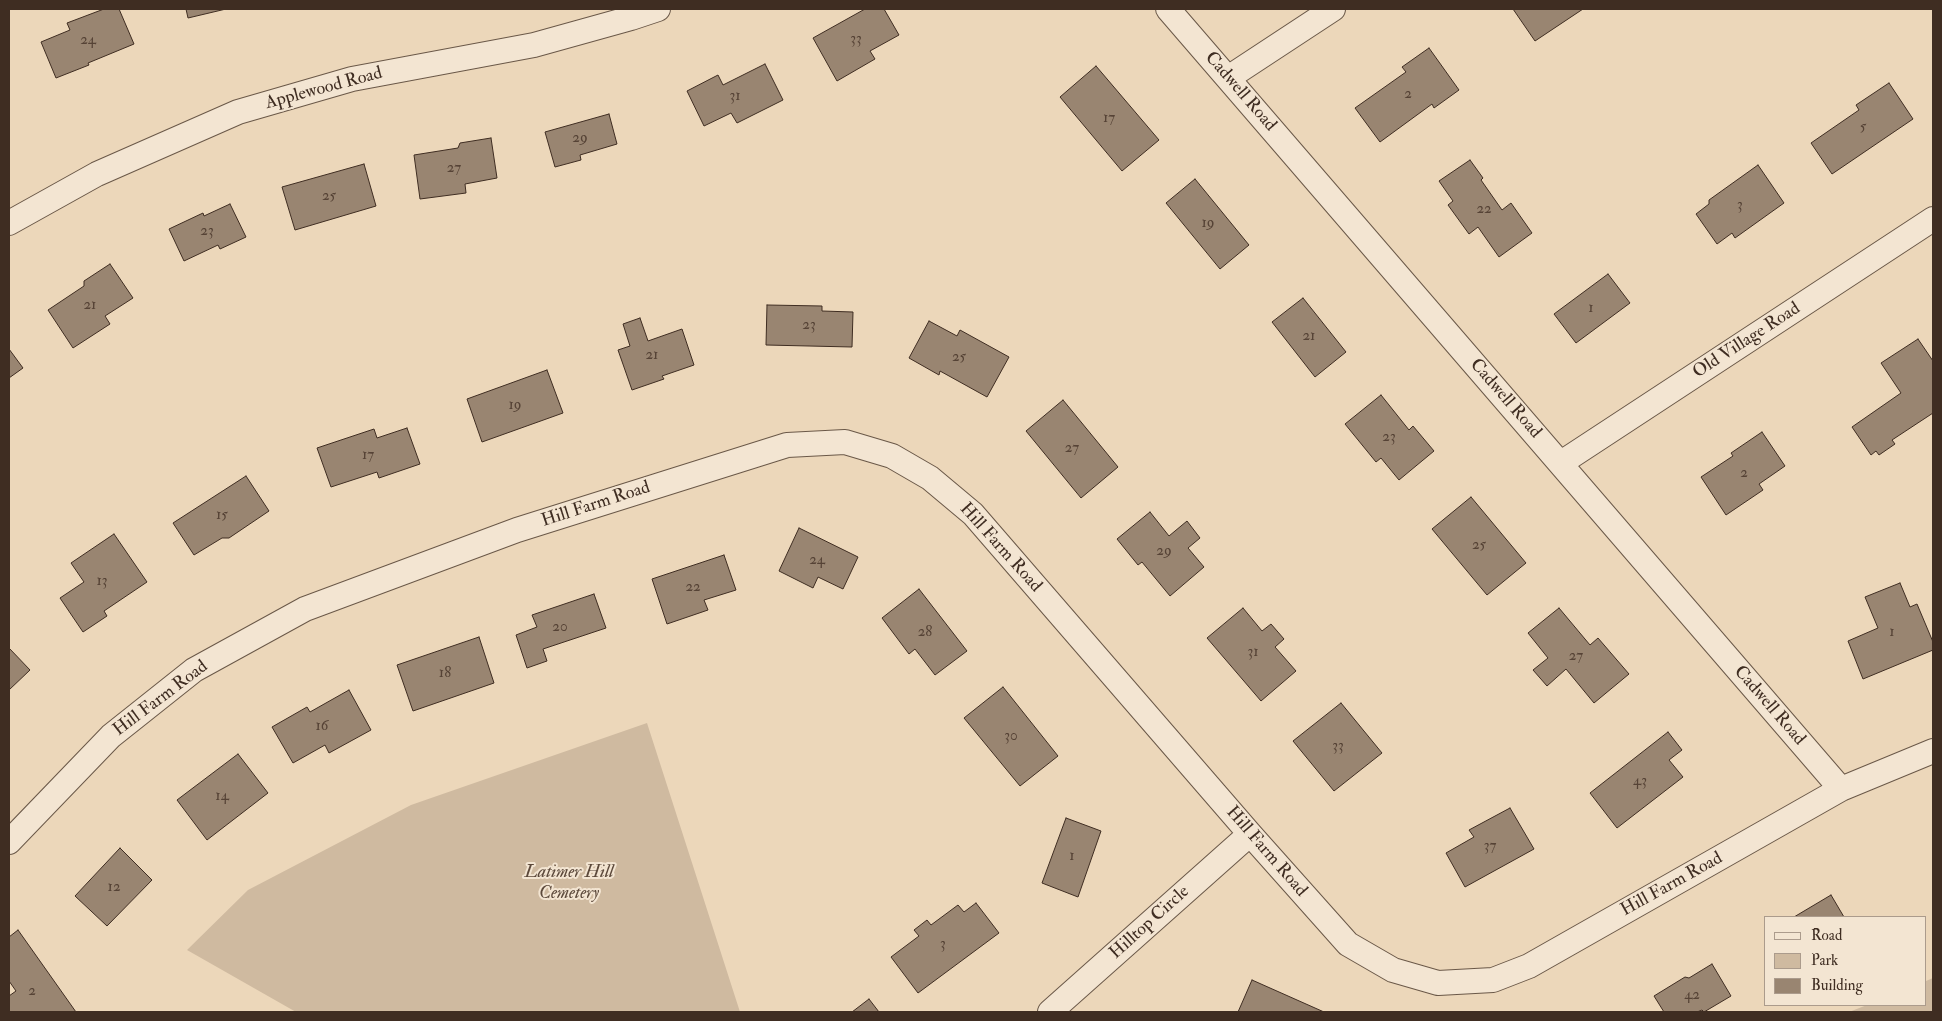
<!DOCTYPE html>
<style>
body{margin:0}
#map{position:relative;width:1942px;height:1021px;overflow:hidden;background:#ecd7ba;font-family:"IM FELL Double Pica",serif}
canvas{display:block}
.frame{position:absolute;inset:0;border:10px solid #3f2d22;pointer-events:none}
.legend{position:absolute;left:1764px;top:916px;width:162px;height:90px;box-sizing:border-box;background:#f3e5d2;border:1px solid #ab9b8c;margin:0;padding:6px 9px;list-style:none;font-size:15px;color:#3f2d22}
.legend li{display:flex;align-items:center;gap:10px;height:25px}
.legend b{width:25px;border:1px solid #ab9b8c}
</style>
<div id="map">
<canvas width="1942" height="1021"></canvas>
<div class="frame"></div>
<ul class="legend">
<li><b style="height:6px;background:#f3e5d2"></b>Road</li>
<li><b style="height:14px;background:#cfbaa0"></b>Park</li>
<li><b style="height:14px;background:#998571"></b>Building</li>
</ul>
</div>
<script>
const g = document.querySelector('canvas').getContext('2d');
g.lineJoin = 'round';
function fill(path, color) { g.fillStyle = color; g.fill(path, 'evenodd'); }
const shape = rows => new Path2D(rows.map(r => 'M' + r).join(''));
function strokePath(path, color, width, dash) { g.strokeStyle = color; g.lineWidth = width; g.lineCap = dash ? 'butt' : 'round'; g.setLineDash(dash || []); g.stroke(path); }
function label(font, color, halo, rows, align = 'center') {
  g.font = font + ' "IM FELL Double Pica",serif'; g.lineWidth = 4; g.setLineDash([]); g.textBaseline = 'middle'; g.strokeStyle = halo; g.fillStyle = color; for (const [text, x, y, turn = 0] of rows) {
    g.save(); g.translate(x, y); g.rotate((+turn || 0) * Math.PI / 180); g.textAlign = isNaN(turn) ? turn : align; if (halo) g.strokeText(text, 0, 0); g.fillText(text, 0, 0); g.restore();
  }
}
const green = shape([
 [647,723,740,1012,296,1012,187,950,248,890,411,805],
 [1933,978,1933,1012,1849,1012,1867,1005,1926,1005,1926,981]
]);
const building = shape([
 [104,9,119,9,134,44,88,63,89,65,56,78,41,42,70,30,67,23,104,9],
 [186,9,226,9,188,18,186,9],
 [865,9,884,9,899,35,870,51,875,59,837,81,813,38,865,9],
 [1513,9,1583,9,1535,41,1513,9],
 [1429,48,1459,90,1434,108,1432,104,1380,142,1355,108,1406,72,1402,67,1429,48],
 [765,64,783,100,737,123,731,113,704,126,687,91,718,75,723,85,765,64],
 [1096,66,1159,140,1122,171,1060,97,1096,66],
 [1889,83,1913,119,1832,174,1811,143,1859,110,1856,105,1889,83],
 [609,114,617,144,580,155,581,160,555,167,545,132,609,114],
 [491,138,497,178,465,184,466,193,420,199,414,155,458,148,460,143,491,138],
 [1470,160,1483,178,1481,180,1502,210,1511,203,1532,233,1499,257,1478,227,1469,234,1448,205,1453,201,1439,181,1470,160],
 [364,164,376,206,295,230,282,187,364,164],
 [1758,165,1784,203,1735,238,1732,233,1717,244,1696,214,1709,204,1709,200,1758,165],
 [1195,179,1249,245,1220,269,1166,203,1195,179],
 [230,204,246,237,220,249,218,245,184,261,169,229,203,213,204,216,230,204],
 [110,264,133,298,105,316,110,324,73,348,48,310,84,286,84,281,110,264],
 [1608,274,1630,303,1576,343,1554,314,1608,274],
 [1303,298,1346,352,1315,377,1272,322,1303,298],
 [767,305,822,306,822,311,853,312,852,347,766,345,767,305],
 [640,318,648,341,682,329,694,365,662,376,664,379,632,390,618,350,630,346,623,324,640,318],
 [929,321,957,336,960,330,1009,357,987,397,940,371,939,375,909,358,929,321],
 [1918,339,1933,361,1933,413,1892,440,1895,444,1879,455,1876,451,1871,455,1852,427,1901,393,1881,363,1918,339],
 [9,349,23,368,9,378,9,349],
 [547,370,563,413,482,442,467,399,547,370],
 [1381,395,1409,430,1413,426,1434,451,1399,480,1381,458,1376,462,1345,424,1381,395],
 [1063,400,1118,467,1081,498,1026,431,1063,400],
 [407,428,420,464,379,478,377,472,331,487,317,448,374,429,377,438,407,428],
 [1762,432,1785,466,1759,484,1763,490,1726,515,1701,477,1733,456,1731,453,1762,432],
 [246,476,269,511,229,538,222,538,194,555,173,523,246,476],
 [1471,497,1526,563,1487,595,1432,529,1471,497],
 [1150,512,1169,536,1187,521,1200,538,1188,548,1204,567,1170,596,1142,562,1138,565,1117,539,1150,512],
 [799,528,858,557,843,589,818,577,813,588,779,571,799,528],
 [114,534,147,582,104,611,107,616,83,632,60,598,84,582,71,563,114,534],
 [724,555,736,590,704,600,708,610,667,624,652,579,724,555],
 [1900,583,1910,607,1917,604,1933,642,1933,650,1863,679,1848,641,1878,628,1865,597,1900,583],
 [919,589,967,651,935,675,915,649,909,654,882,618,919,589],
 [594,594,606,628,543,649,547,661,527,668,516,635,537,627,532,615,594,594],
 [1243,608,1262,631,1271,624,1284,639,1275,647,1296,671,1261,701,1207,638,1243,608],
 [1559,608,1590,645,1598,638,1629,674,1594,703,1566,669,1547,686,1533,670,1548,658,1528,633,1559,608],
 [479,637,494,683,413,711,397,665,479,637],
 [9,648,30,670,9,690,9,648],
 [1003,687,1058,756,1020,786,964,718,1003,687],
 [349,690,371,730,329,753,325,745,293,763,272,727,307,707,310,712,349,690],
 [1341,703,1382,753,1334,791,1293,741,1341,703],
 [1668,732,1682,750,1669,760,1683,777,1617,828,1590,793,1668,732],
 [238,754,268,793,207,840,177,800,238,754],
 [1510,808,1534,849,1465,887,1446,853,1474,837,1469,830,1510,808],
 [1066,818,1101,831,1078,897,1042,883,1066,818],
 [120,848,152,880,107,926,75,896,120,848],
 [1831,895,1844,917,1794,917,1831,895],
 [976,903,999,933,918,993,891,957,919,936,914,930,927,920,931,925,958,905,964,912,976,903],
 [18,930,76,1012,9,1012,9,996,16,991,9,981,9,937,18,930],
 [1712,964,1731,996,1704,1012,1702,1010,1697,1012,1664,1012,1654,996,1685,977,1689,978,1712,964],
 [1252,980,1324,1012,1238,1012,1252,980],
 [869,999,879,1012,852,1012,869,999]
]);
const minor = shape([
 [1168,9,1841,789],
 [1228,78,1333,9],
 [9,223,97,174,238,112,352,79,534,45,631,18,658,9],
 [1561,463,1933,219],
 [9,842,111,736,194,670,305,609,517,530,787,445,845,442,892,456,930,478,973,514,1250,834,1348,944,1393,970,1438,983,1493,980,1529,966,1841,789,1933,751],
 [1050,1012,1250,834]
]);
const numberNames = [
 ["33",856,40],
 ["24",88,41],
 ["2",1408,95],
 ["31",735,97],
 ["17",1109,119],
 ["5",1863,128],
 ["29",580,139],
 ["27",454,169],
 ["25",329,197],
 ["3",1740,206],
 ["22",1484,210],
 ["19",1208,224],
 ["23",207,232],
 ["21",90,306],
 ["1",1591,309],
 ["23",809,326],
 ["21",1309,337],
 ["21",652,356],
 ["25",959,358],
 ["19",515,406],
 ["23",1389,438],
 ["27",1072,449],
 ["17",368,456],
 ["2",1744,474],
 ["15",222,516],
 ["25",1479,546],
 ["29",1164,552],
 ["24",817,561],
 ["13",102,582],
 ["22",693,588],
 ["20",560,628],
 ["28",925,633],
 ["1",1892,633],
 ["31",1253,653],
 ["27",1576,657],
 ["18",445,674],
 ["16",322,727],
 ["30",1011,737],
 ["33",1338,747],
 ["43",1640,782],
 ["14",222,797],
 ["37",1490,847],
 ["1",1072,857],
 ["12",114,888],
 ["3",943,945],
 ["2",32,992],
 ["42",1692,996]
];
const streetNames = [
 ["Applewood Road",324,89,-15],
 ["Cadwell Road",1240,92,49],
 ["Old Village Road",1747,341,-33],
 ["Cadwell Road",1505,399,49],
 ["Hill Farm Road",596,505,-18],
 ["Hill Farm Road",1000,548,48],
 ["Hill Farm Road",161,699,-37],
 ["Cadwell Road",1769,706,49],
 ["Hill Farm Road",1266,852,49],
 ["Hill Farm Road",1672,885,-29],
 ["Hilltop Circle",1150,923,-42]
];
const parkNames = [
 ["Latimer Hill",569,873],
 ["Cemetery",569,894]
];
fill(green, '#cfbaa0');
fill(building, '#998571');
strokePath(building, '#3f2d22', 1);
strokePath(minor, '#6a5848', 26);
strokePath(minor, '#f3e5d2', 24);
label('15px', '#564336', null, numberNames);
label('18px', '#3f2d22', '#f3e5d2', streetNames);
label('italic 18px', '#5c493b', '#f3e5d2', parkNames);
</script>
